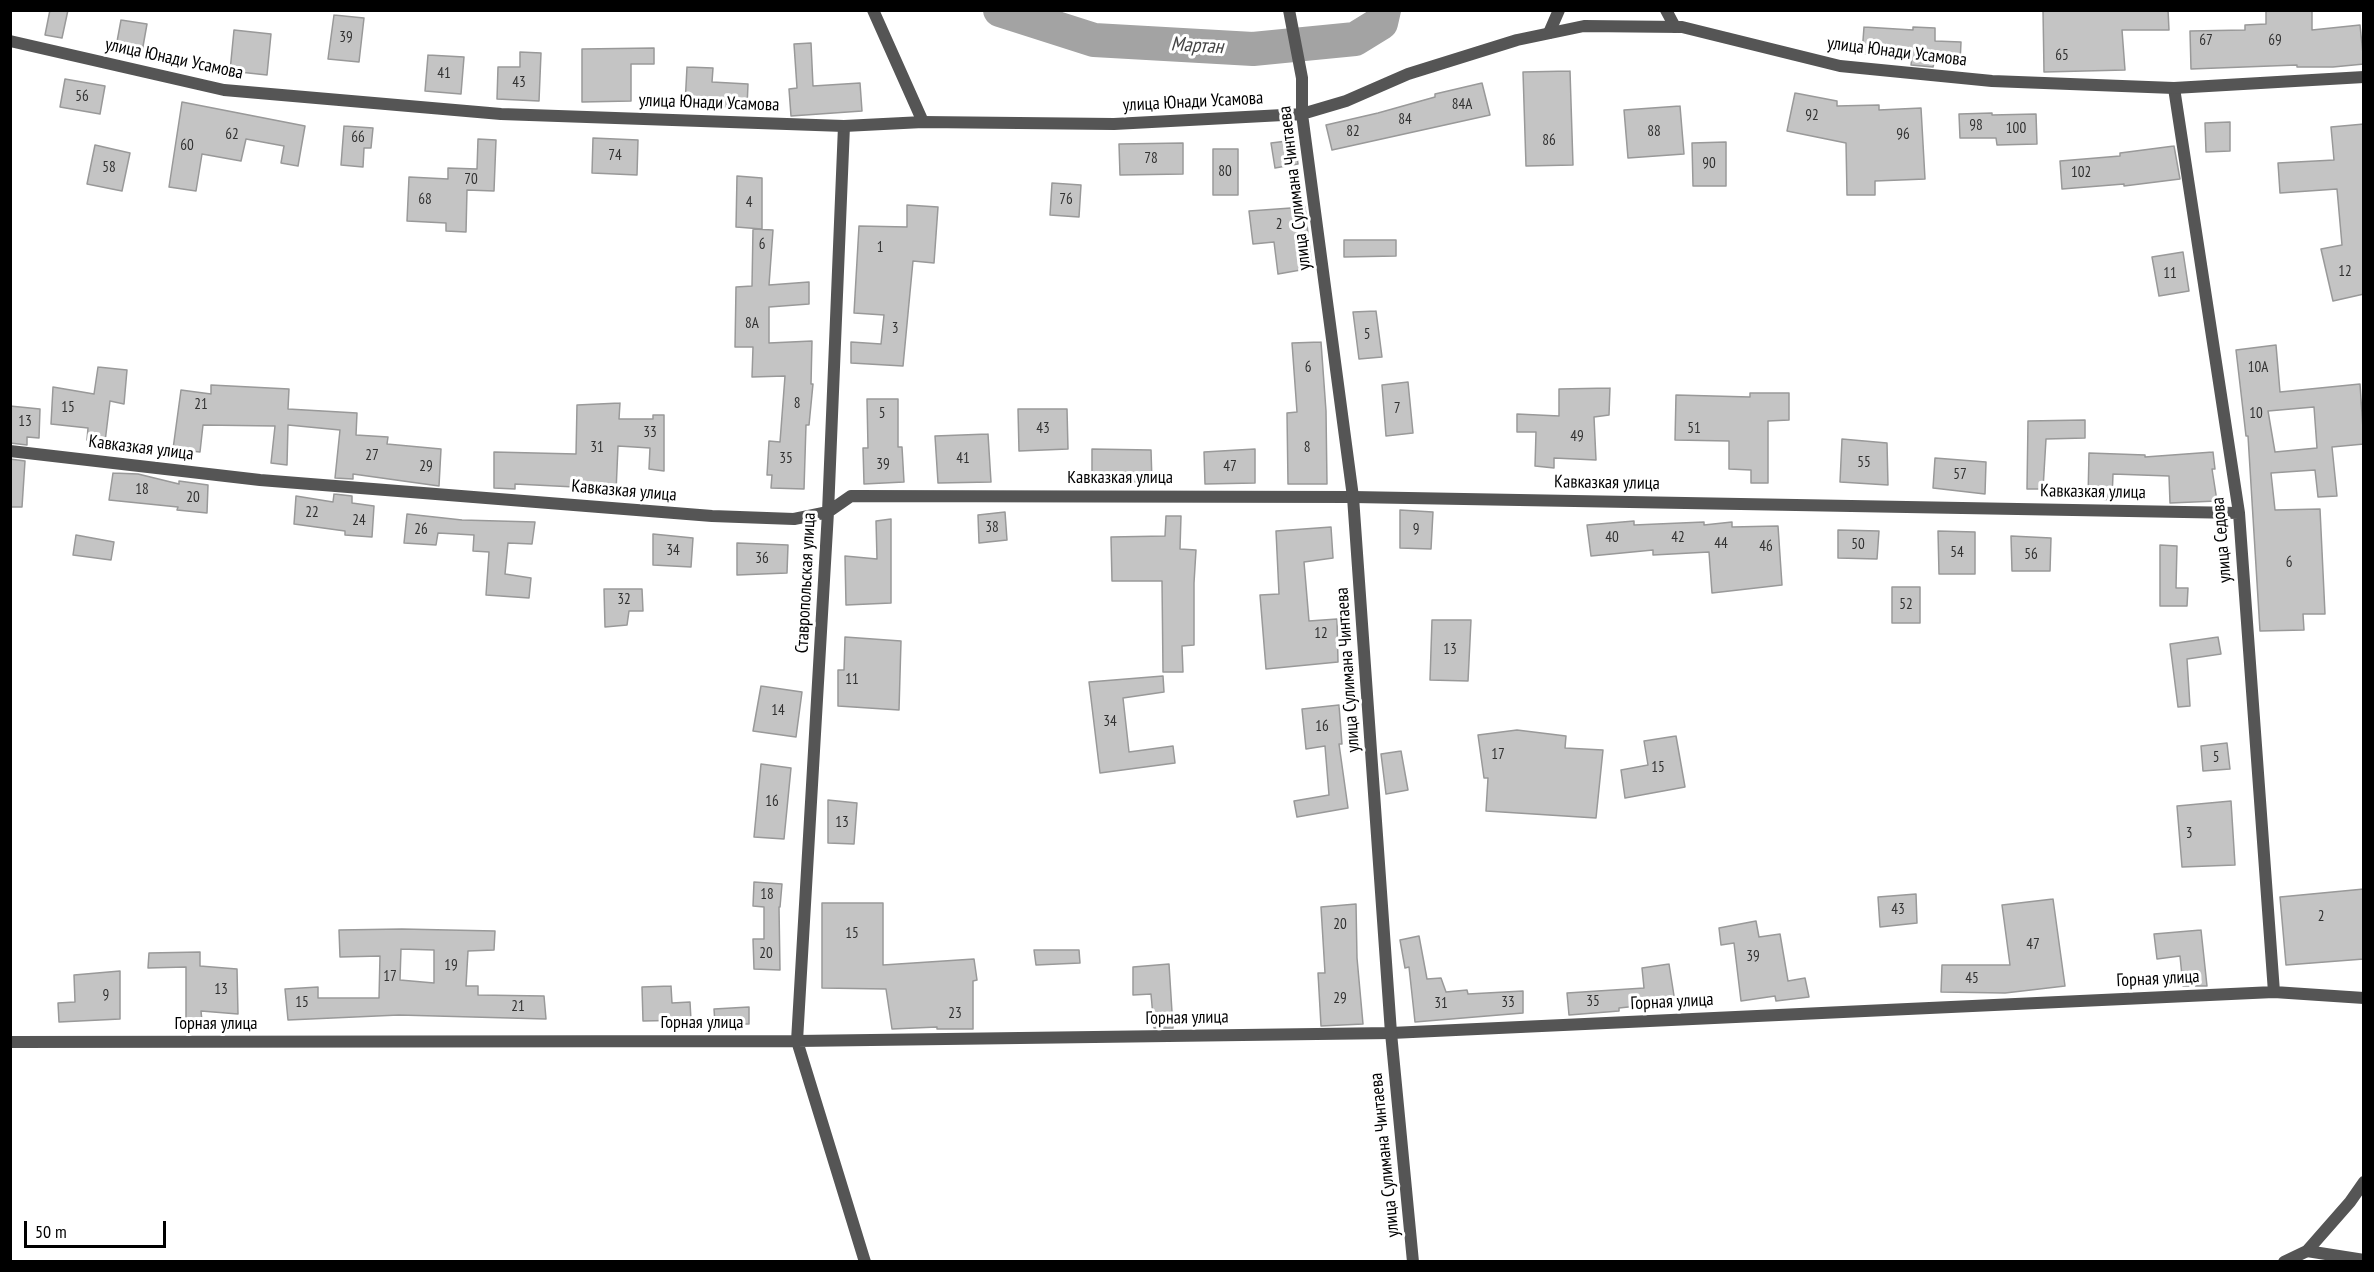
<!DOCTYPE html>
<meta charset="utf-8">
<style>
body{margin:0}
#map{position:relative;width:2374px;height:1272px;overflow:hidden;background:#fff;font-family:"PT Sans Narrow",sans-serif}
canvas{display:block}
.frame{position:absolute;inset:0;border:12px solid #000;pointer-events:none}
.scale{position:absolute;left:24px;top:1221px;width:142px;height:27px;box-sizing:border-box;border:3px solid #000;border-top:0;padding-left:8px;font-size:18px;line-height:21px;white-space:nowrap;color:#000;-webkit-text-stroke:4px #fff;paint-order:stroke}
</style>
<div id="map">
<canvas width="2374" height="1272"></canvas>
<div class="frame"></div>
<div class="scale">50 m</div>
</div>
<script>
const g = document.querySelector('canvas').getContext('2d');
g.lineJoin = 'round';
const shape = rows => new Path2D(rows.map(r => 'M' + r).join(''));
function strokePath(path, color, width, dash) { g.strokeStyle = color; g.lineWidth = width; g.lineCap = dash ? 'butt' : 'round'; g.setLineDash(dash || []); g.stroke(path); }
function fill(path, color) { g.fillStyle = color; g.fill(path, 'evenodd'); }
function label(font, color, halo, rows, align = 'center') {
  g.font = font + ' "PT Sans Narrow",sans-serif'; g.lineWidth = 6; g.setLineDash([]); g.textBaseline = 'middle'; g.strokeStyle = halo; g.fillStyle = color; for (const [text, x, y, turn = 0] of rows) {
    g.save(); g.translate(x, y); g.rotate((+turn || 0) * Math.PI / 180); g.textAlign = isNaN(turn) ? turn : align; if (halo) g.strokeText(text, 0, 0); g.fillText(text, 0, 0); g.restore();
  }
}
const river = shape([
 [1000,10,1094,40,1253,49,1355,39,1381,23,1384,10]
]);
const building = shape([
 [50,10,68,10,62,38,45,35,50,10],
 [2043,10,2168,10,2169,30,2122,30,2125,70,2044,72,2043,10],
 [2266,10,2312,10,2312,30,2360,25,2364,64,2333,67,2297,67,2297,65,2191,69,2190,31,2245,30,2245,25,2266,24,2266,10],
 [334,15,364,18,359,62,328,59,334,15],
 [121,20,147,24,142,52,116,47,121,20],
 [1864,27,1913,30,1913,27,1935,28,1935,41,1961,42,1960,64,1934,63,1933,67,1911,65,1912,57,1862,54,1864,27],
 [234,30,271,34,267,75,230,71,234,30],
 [811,43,813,86,860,83,862,111,791,116,789,89,797,88,794,44,811,43],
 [654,48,654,64,631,64,631,101,582,102,582,49,654,48],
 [520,52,541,53,539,101,497,99,498,67,520,67,520,52],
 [428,55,464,57,461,94,425,91,428,55],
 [687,67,713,68,712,82,748,84,747,108,685,105,687,67],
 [1570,71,1573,165,1526,166,1523,72,1570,71],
 [65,79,105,86,100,114,60,107,65,79],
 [1482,83,1490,115,1332,150,1326,125,1378,113,1435,97,1435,94,1482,83],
 [1795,93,1837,101,1837,106,1879,105,1879,110,1921,108,1925,179,1875,181,1875,195,1847,195,1846,143,1787,131,1795,93],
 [182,102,305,126,298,166,281,163,284,146,246,139,241,161,202,154,196,191,169,187,182,102],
 [1680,106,1684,154,1628,158,1624,110,1680,106],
 [1992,113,1992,115,2036,114,2037,144,1997,145,1996,138,1960,138,1959,114,1992,113],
 [2230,122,2230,151,2206,152,2205,123,2230,122],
 [2364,124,2364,294,2333,301,2321,249,2342,245,2337,189,2280,193,2278,163,2334,160,2331,127,2364,124],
 [344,126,373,128,371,148,364,148,363,167,341,165,344,126],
 [593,138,638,140,637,175,592,173,593,138],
 [478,139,496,140,494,191,467,190,466,232,446,231,446,223,407,221,409,177,448,179,448,168,477,169,478,139],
 [1295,140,1298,164,1275,168,1271,143,1295,140],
 [1726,142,1726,186,1693,186,1692,143,1726,142],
 [1183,143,1183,174,1120,175,1119,144,1183,143],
 [95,145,130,153,122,191,87,184,95,145],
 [2174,146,2180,179,2124,186,2124,184,2062,189,2060,161,2120,156,2120,153,2174,146],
 [1213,149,1238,149,1238,195,1213,195,1213,149],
 [737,176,762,178,762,229,736,227,737,176],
 [1052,183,1081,185,1079,217,1050,215,1052,183],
 [907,205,938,207,934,263,913,261,903,366,851,363,851,342,881,344,884,315,854,313,859,226,907,227,907,205],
 [1305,207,1312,268,1278,274,1274,242,1253,244,1249,211,1305,207],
 [753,229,773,230,769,285,809,282,809,304,769,307,769,343,812,341,811,384,813,384,809,425,806,425,804,489,771,488,772,475,767,475,769,441,780,442,785,376,752,377,753,347,735,347,736,287,752,286,753,229],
 [1344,240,1396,240,1396,256,1344,257,1344,240],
 [2183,252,2189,291,2159,296,2152,257,2183,252],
 [1376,311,1382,357,1359,359,1353,312,1376,311],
 [1321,342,1326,411,1327,484,1288,484,1287,413,1297,412,1292,343,1321,342],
 [2276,345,2280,392,2360,384,2364,444,2332,447,2337,496,2318,497,2315,470,2271,473,2275,510,2320,509,2325,614,2303,614,2304,630,2260,631,2248,436,2246,436,2236,350,2276,345],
 [2314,407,2317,448,2275,452,2268,411,2314,407],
 [98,367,127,370,124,404,110,401,105,442,87,440,88,428,51,424,53,387,94,394,98,367],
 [1408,382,1413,433,1386,436,1382,385,1408,382],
 [211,385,289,389,288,409,357,413,356,435,388,437,387,444,441,449,439,486,353,474,353,479,335,478,340,430,288,425,287,465,271,463,275,426,203,425,200,452,173,449,181,390,211,394,211,385],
 [1610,388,1609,415,1594,417,1596,460,1554,458,1554,468,1535,466,1536,432,1517,432,1517,414,1559,416,1559,389,1610,388],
 [1750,393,1789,393,1789,420,1768,421,1768,483,1751,483,1751,470,1729,469,1729,441,1675,440,1676,395,1750,397,1750,393],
 [867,399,898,399,898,447,902,447,904,482,864,484,863,448,868,448,867,399],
 [620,403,619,419,653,419,653,415,664,415,664,471,649,469,650,448,618,446,616,492,575,491,575,487,515,484,515,489,494,488,494,452,576,454,577,405,620,403],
 [10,406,40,409,39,438,27,437,27,445,10,443,10,406],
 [1018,409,1067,409,1068,449,1019,451,1018,409],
 [2085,420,2085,438,2046,439,2043,489,2027,489,2028,421,2085,420],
 [988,434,991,482,938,483,935,436,988,434],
 [1842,439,1887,443,1888,485,1840,482,1842,439],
 [1092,449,1151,450,1152,482,1092,481,1092,449],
 [1255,449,1255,483,1205,484,1204,452,1255,449],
 [2213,452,2215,469,2212,469,2217,501,2170,503,2169,476,2113,474,2112,500,2088,498,2089,453,2145,455,2145,457,2213,452],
 [1935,458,1986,462,1985,494,1933,488,1935,458],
 [10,459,25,461,22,507,10,507,10,459],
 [113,473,138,474,179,484,179,481,208,485,207,513,177,510,178,507,109,500,113,473],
 [334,494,352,496,352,503,374,506,372,537,345,535,345,531,294,524,296,496,333,502,334,494],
 [1400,510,1433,512,1431,549,1400,548,1400,510],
 [1005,512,1007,540,979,543,978,515,1005,512],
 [407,514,462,520,535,522,532,544,508,543,505,574,531,578,529,598,486,595,489,552,473,551,474,535,438,533,436,545,404,543,407,514],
 [1166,516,1181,516,1180,549,1196,550,1194,583,1194,645,1182,646,1183,672,1163,672,1162,581,1112,581,1111,537,1165,536,1166,516],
 [891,519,891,603,846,605,845,556,877,559,876,521,891,519],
 [1634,521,1634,525,1704,522,1704,525,1732,522,1732,527,1778,526,1782,585,1712,593,1709,552,1653,555,1653,550,1591,556,1587,525,1634,521],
 [1331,527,1333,558,1304,562,1309,621,1337,619,1338,662,1266,669,1260,595,1279,594,1276,531,1331,527],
 [1838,530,1879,531,1877,559,1838,558,1838,530],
 [1938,531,1975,532,1975,574,1939,574,1938,531],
 [653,534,693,538,691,567,653,565,653,534],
 [76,535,114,542,111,560,73,555,76,535],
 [2011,536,2051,538,2050,571,2012,571,2011,536],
 [737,543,788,545,787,573,737,575,737,543],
 [2160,545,2177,546,2176,588,2188,588,2187,606,2160,606,2160,545],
 [1892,587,1920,587,1920,623,1892,623,1892,587],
 [604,589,642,589,643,611,629,611,627,625,605,627,604,589],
 [1432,620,1471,620,1468,681,1430,680,1432,620],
 [845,637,901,641,899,710,838,706,838,670,844,670,845,637],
 [2218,637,2221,654,2187,659,2190,706,2178,707,2170,644,2218,637],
 [1163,676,1164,692,1123,698,1129,752,1173,746,1175,763,1100,773,1089,682,1163,676],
 [761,686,802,692,796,737,753,731,761,686],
 [1339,705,1342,744,1339,744,1348,808,1297,817,1294,801,1329,795,1325,746,1306,749,1302,709,1339,705],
 [1517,730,1566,736,1565,748,1603,750,1596,818,1486,811,1488,778,1484,778,1478,735,1517,730],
 [1676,736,1685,787,1625,798,1621,770,1648,765,1644,741,1676,736],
 [2227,743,2230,769,2203,771,2201,746,2227,743],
 [1401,751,1408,790,1386,794,1381,754,1401,751],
 [761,764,791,768,784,839,754,837,761,764],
 [828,800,857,803,854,844,828,843,828,800],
 [2231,801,2235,865,2182,867,2177,806,2231,801],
 [754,882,782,884,780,907,779,907,780,970,754,969,753,939,764,939,764,907,753,906,754,882],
 [2364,889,2364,959,2286,965,2280,897,2364,889],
 [1916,894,1917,923,1880,927,1878,897,1916,894],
 [2053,899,2065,986,2005,993,1941,992,1942,965,2010,965,2002,905,2053,899],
 [822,903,883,903,883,965,974,959,977,980,973,981,973,1029,937,1029,937,1027,892,1029,886,989,822,988,822,903],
 [1356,904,1357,958,1363,1024,1321,1026,1318,973,1325,973,1321,907,1356,904],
 [1756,921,1759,937,1780,934,1788,981,1805,978,1809,997,1776,1001,1775,996,1741,1001,1734,943,1721,945,1719,928,1756,921],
 [402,929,495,931,494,950,468,951,466,986,478,986,478,995,544,996,546,1019,399,1015,288,1020,285,989,318,987,318,998,379,998,380,956,340,957,339,930,402,929],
 [401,949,434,950,434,983,400,980,401,949],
 [2201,930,2207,986,2183,986,2180,956,2157,959,2154,934,2201,930],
 [1419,936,1427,979,1441,978,1446,992,1467,990,1468,994,1523,991,1523,1013,1415,1022,1409,967,1405,968,1400,940,1419,936],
 [1034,950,1079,950,1080,963,1036,965,1034,950],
 [200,952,200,966,237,969,238,1014,201,1011,202,1021,186,1021,186,967,148,968,149,953,200,952],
 [1169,964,1173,1028,1154,1028,1151,994,1133,995,1133,967,1169,964],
 [1669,964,1675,1002,1619,1008,1619,1011,1569,1015,1567,993,1644,988,1642,968,1669,964],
 [120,971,120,1019,59,1022,58,1003,75,1002,74,975,120,971],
 [671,986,672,1003,690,1002,691,1020,643,1021,642,987,671,986],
 [749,1007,749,1024,715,1024,714,1009,749,1007]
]);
const minor = shape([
 [873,10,923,122],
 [1666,10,1675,27],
 [1549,33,1559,10],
 [2174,88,2239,513,2274,992],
 [844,126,828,512,797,1041,865,1262],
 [10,451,260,480,712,516,794,519,828,512,851,496,1353,497,2239,513],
 [10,1042,797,1041,1391,1033,2274,992,2364,998],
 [2307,1251,2364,1260]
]);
const tertiary = shape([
 [1289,10,1302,78,1302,114,1353,497,1391,1033,1413,1262],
 [10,41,224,90,501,114,844,126,923,122,1114,124,1302,114,1346,101,1408,74,1517,40,1584,26,1682,27,1840,66,1992,81,2174,88,2364,77],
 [2284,1262,2307,1251,2350,1202,2364,1182]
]);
const numberNames = [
 ["39",346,38],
 ["67",2206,41],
 ["69",2275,41],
 ["65",2062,56],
 ["41",444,74],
 ["43",519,83],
 ["56",82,97],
 ["84А",1462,105],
 ["92",1812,116],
 ["84",1405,120],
 ["98",1976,126],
 ["100",2016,129],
 ["82",1353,132],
 ["88",1654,132],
 ["62",232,135],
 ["96",1903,135],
 ["66",358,138],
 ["86",1549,141],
 ["60",187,146],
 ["74",615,156],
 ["78",1151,159],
 ["90",1709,164],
 ["58",109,168],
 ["80",1225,172],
 ["102",2081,173],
 ["70",471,180],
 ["68",425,200],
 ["76",1066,200],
 ["4",749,203],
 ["2",1279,225],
 ["6",762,245],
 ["1",880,248],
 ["12",2345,272],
 ["11",2170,274],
 ["8А",752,324],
 ["3",895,329],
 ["5",1367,335],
 ["6",1308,368],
 ["10А",2258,368],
 ["8",797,404],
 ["21",201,405],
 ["15",68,408],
 ["7",1397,409],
 ["5",882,414],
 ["10",2256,414],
 ["13",25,422],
 ["43",1043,429],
 ["51",1694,429],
 ["33",650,433],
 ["49",1577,437],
 ["31",597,448],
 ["8",1307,448],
 ["27",372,456],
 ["35",786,459],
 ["41",963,459],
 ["55",1864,463],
 ["39",883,465],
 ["29",426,467],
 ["47",1230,467],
 ["57",1960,475],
 ["18",142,490],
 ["20",193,498],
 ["22",312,513],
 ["24",359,521],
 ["38",992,528],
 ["26",421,530],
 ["9",1416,530],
 ["40",1612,538],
 ["42",1678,538],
 ["44",1721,544],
 ["50",1858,545],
 ["46",1766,547],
 ["34",673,551],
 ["54",1957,553],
 ["56",2031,555],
 ["36",762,559],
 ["6",2289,563],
 ["32",624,600],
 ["52",1906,605],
 ["12",1321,634],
 ["13",1450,650],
 ["11",852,680],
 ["14",778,711],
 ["34",1110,722],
 ["16",1322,727],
 ["17",1498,755],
 ["5",2216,758],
 ["15",1658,768],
 ["16",772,802],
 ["13",842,823],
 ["3",2189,834],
 ["18",767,895],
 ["43",1898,910],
 ["2",2321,917],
 ["20",1340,925],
 ["15",852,934],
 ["47",2033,945],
 ["20",766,954],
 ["39",1753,957],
 ["19",451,966],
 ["17",390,977],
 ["45",1972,979],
 ["13",221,990],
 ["9",106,996],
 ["29",1340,999],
 ["35",1593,1002],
 ["15",302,1003],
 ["33",1508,1003],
 ["31",1441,1004],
 ["21",518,1007],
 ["23",955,1014]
];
const streetNames = [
 ["улица Юнади Усамова",1897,52,7],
 ["улица Юнади Усамова",174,59,12],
 ["улица Юнади Усамова",1193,102,-3],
 ["улица Юнади Усамова",709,103,2],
 ["улица Сулимана Чинтаева",1295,188,-97],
 ["Кавказкая улица",141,448,7],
 ["Кавказкая улица",1120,478],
 ["Кавказкая улица",1607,483,1],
 ["Кавказкая улица",624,491,5],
 ["Кавказкая улица",2093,492,1],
 ["улица Седова",2222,540,-95],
 ["Ставропольская улица",806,583,-87],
 ["улица Сулимана Чинтаева",1348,670,-94],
 ["Горная улица",2158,979,-3],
 ["Горная улица",1672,1002,-3],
 ["Горная улица",1187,1018,-1],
 ["Горная улица",702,1023],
 ["Горная улица",216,1024],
 ["улица Сулимана Чинтаева",1385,1155,-96]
];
const waterNames = [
 ["Мартан",1197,46,3]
];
strokePath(river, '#a3a3a3', 34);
fill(building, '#c4c4c4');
strokePath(building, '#999', 1.5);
strokePath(minor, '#555', 12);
strokePath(tertiary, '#555', 12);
label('15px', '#313131', null, numberNames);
label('18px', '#000', '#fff', streetNames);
label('italic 20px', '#444', '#fff', waterNames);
</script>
